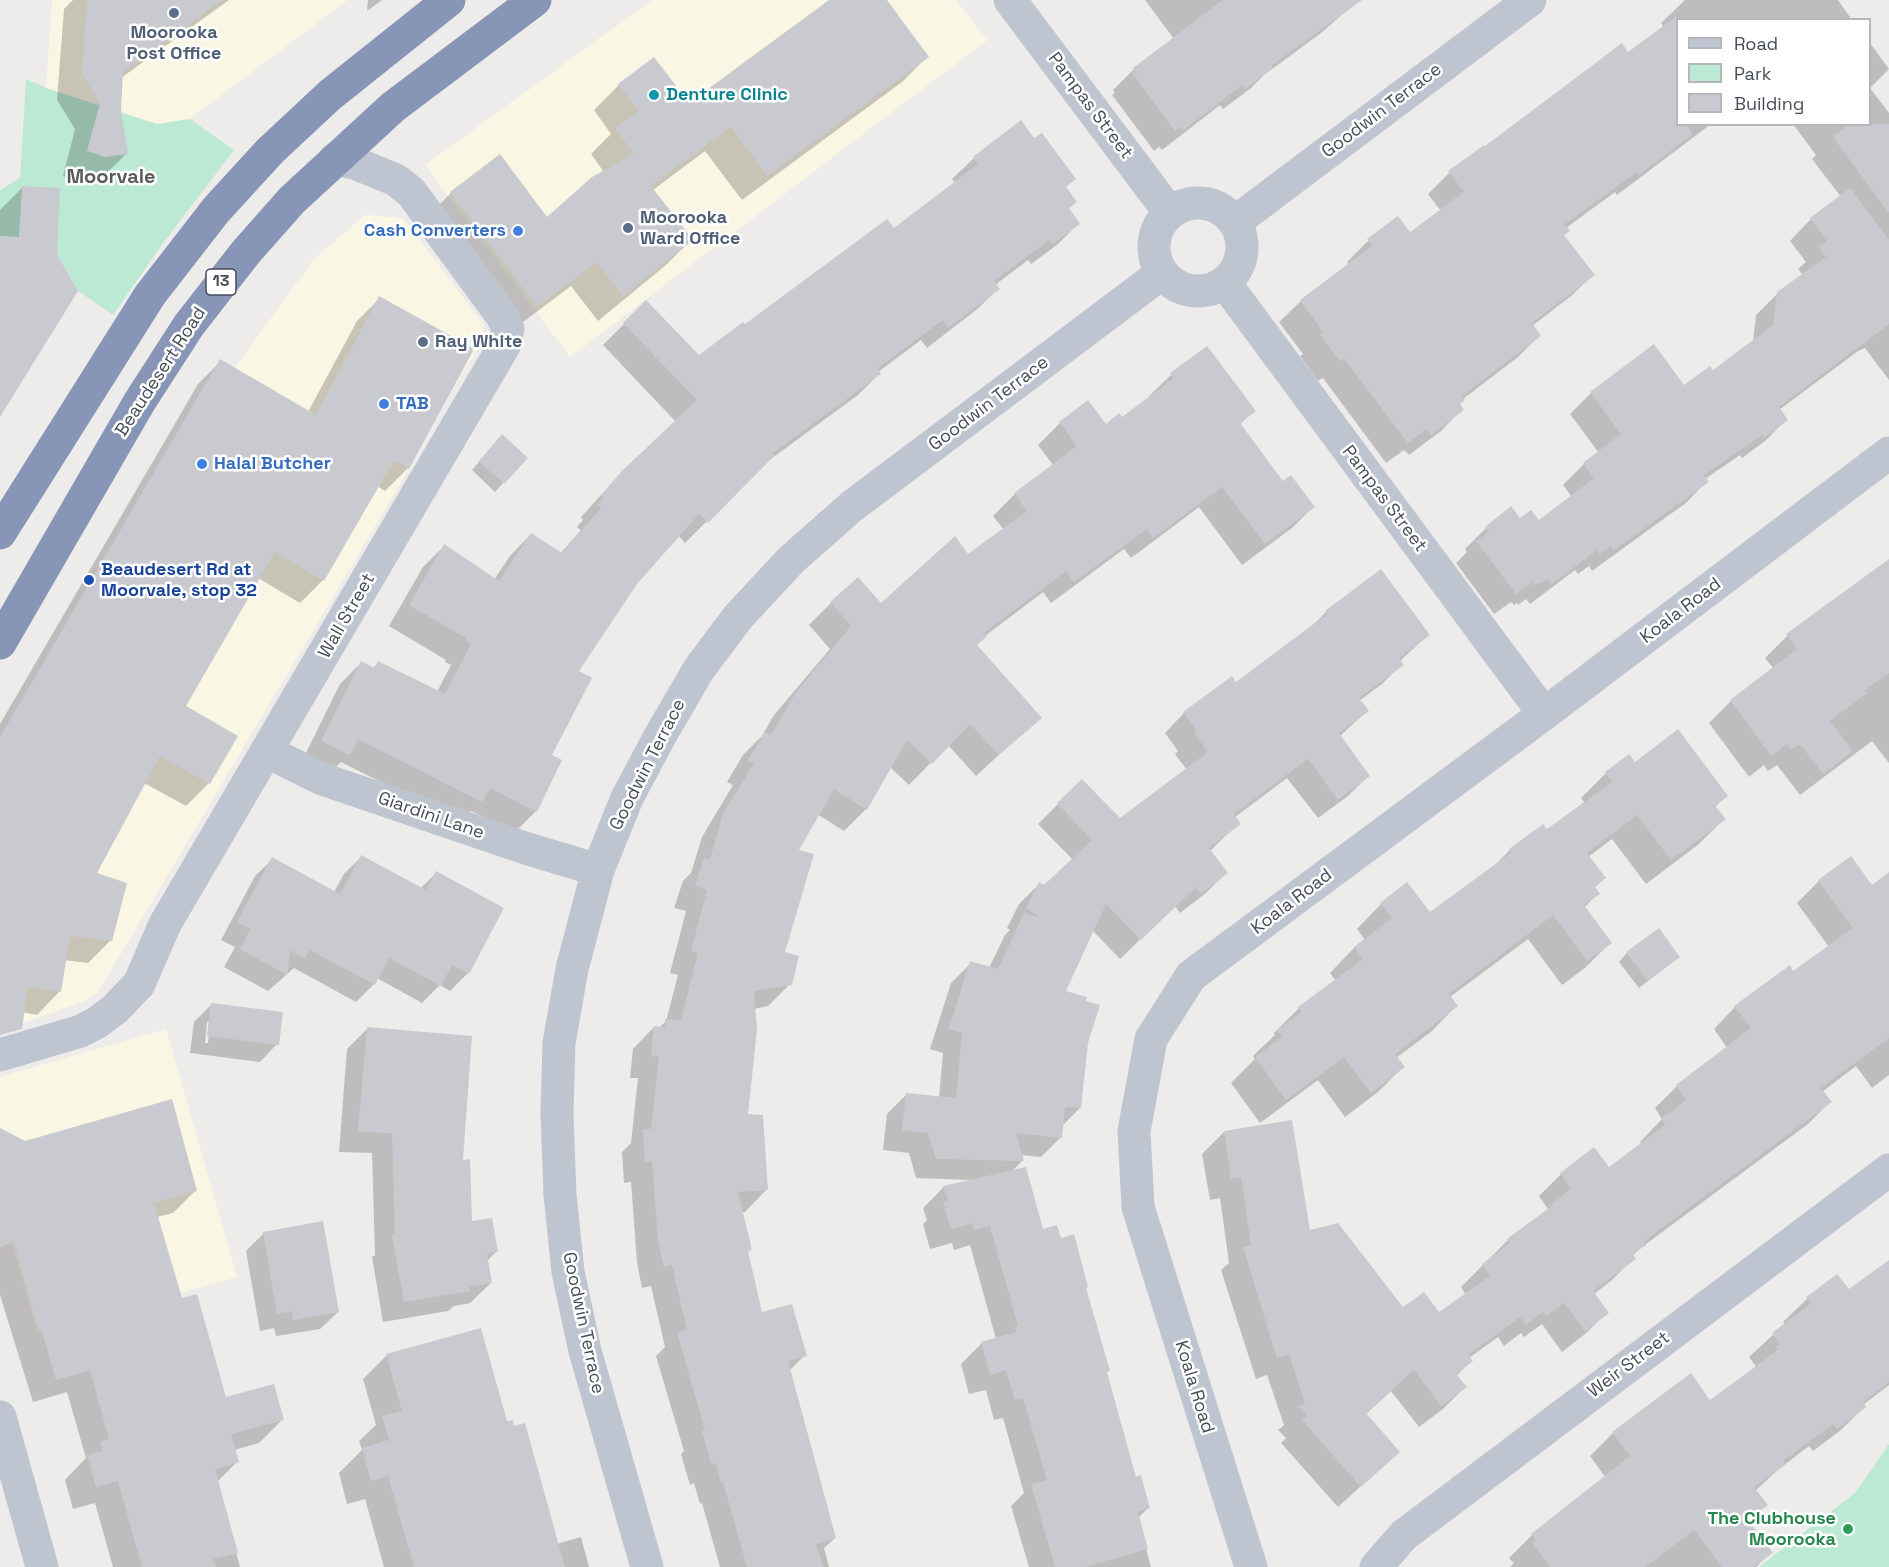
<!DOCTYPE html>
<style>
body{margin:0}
#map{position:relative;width:1889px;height:1567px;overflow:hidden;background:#eeeceb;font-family:"Space Grotesk",sans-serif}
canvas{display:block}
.legend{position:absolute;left:1676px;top:18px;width:195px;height:108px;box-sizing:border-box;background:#fff;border:2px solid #b5b7bc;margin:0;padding:8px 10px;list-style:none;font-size:18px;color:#454c57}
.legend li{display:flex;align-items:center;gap:12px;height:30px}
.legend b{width:30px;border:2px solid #b5b7bc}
</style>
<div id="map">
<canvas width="1889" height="1567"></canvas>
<ul class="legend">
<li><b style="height:8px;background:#bfc5d0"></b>Road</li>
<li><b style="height:16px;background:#bce9d4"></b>Park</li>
<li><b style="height:16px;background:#c9c9d0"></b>Building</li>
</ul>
</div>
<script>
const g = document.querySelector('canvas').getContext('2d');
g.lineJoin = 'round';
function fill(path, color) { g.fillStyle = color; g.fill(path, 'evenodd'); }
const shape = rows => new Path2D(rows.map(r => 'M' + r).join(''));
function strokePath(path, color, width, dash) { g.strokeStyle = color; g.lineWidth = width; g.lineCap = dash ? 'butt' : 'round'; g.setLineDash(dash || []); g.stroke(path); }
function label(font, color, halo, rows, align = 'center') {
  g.font = font + ' "Space Grotesk",sans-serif'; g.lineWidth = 5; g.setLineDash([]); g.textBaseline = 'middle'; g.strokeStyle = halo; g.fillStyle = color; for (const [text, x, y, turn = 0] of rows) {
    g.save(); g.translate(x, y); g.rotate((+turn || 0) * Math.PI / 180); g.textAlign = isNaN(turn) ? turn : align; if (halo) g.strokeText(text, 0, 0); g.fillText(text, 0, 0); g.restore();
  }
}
const commercial = shape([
 [52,0,347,0,190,119,157,124,46,88],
 [652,0,956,0,987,40,570,357,425,165],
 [365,215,403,218,484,325,483,341,454,387,409,469,97,994,80,1003,0,1031,235,368,313,260],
 [166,1029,237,1277,38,1333,0,1199,0,1077]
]);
const green = shape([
 [26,79,46,88,157,124,190,119,234,150,161,246,113,315,78,291,50,241,0,236,0,190,20,178],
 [1889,1444,1889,1567,1759,1567,1856,1492]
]);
const shadow = shape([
 [73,0,229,0,121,78,120,111,126,154,101,179,79,182,63,176,75,129,57,100,64,9],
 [368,0,382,0,367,11],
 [831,0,885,0,927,57,902,82,742,200,705,151,653,190,691,240,666,265,598,321,571,286,511,331,426,218,451,193,547,219,604,172,591,154,611,134,594,110,619,85,654,59,688,105],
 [1145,0,1359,0,1321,33,1264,75,1250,89,1223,109,1220,105,1162,150,1159,147,1154,151,1112,95,1115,93,1113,90,1134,69,1174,39],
 [1685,0,1838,0,1852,20,1678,20,1678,124,1711,124,1617,195,1615,192,1566,228,1568,231,1563,236,1593,275,1571,296,1532,326,1539,336,1518,357,1463,399,1459,405,1462,409,1441,431,1409,455,1404,450,1386,463,1323,378,1318,381,1300,356,1303,354,1279,322,1301,301,1349,265,1347,262,1368,241,1398,218,1410,234,1441,211,1428,194,1449,173,1664,28,1661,23],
 [1870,43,1889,69,1870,88,1889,113,1889,380,1865,348,1858,351,1779,410,1786,420,1765,441,1742,458,1740,455,1705,479,1707,481,1686,503,1658,523,1592,571,1589,566,1578,574,1575,570,1530,604,1526,599,1518,605,1517,603,1514,605,1511,602,1494,614,1456,563,1467,552,1465,549,1486,528,1520,520,1539,523,1572,497,1563,485,1584,464,1599,453,1570,414,1591,393,1684,387,1712,372,1753,342,1756,315,1778,293,1803,275,1798,269,1806,262,1790,241,1811,219,1841,197,1812,159,1816,155,1793,124,1870,124],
 [1021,122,1075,202,1068,209,1078,224,1057,245,1031,264,1028,260,995,285,998,289,976,310,927,348,921,340,878,372,879,374,858,395,764,464,685,543,678,535,636,583,577,672,550,755,536,811,515,832,471,811,460,822,341,762,327,776,301,763,340,684,361,663,372,669,378,663,437,692,451,665,445,662,446,660,389,626,423,567,444,546,494,580,510,556,531,534,560,554,581,530,577,527,583,520,581,517,602,494,676,422,603,345,646,302,699,357,894,230,955,183,952,179,974,158],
 [22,188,59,190,0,414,0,210],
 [380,298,408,468,385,491,377,486,323,580,300,603,258,578,184,706,236,737,208,784,186,806,144,783,94,874,111,940,88,963,64,960,59,992,37,1015,22,1012,0,1034,0,724,198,384,221,361,308,412,357,321],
 [1207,348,1254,411,1239,425,1283,483,1313,507,1292,528,1242,565,1199,507,1131,558,1124,549,1051,603,1043,592,985,636,976,645,1040,717,976,776,948,745,909,785,890,767,866,809,844,831,817,814,796,851,783,953,790,984,768,1006,754,1009,747,1116,766,1190,745,1212,741,1212,750,1250,747,1253,761,1314,805,1355,789,1371,835,1538,824,1548,829,1567,720,1567,702,1503,700,1504,694,1483,690,1485,681,1454,684,1451,656,1356,665,1347,651,1286,642,1288,637,1262,631,1182,624,1183,622,1152,631,1143,638,1078,630,1078,633,1049,654,1027,659,1028,666,1021,678,975,670,973,686,911,674,908,683,881,691,873,702,837,733,785,727,782,743,755,762,736,774,715,830,649,809,625,831,603,881,605,968,556,1004,530,993,516,1015,494,1053,465,1038,445,1060,423,1088,402,1105,426,1122,419,1150,398,1149,396,1171,375],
 [494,445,503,483,495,492,472,470],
 [1889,561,1889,763,1872,741,1800,795,1777,765,1768,771,1764,765,1749,777,1709,723,1731,701,1773,668,1765,658,1787,636],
 [1326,612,1428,635,1400,661,1402,664,1382,684,1359,701,1367,711,1339,737,1368,776,1348,796,1318,818,1287,778,1235,817,1239,823,1210,851,1226,873,1206,893,1180,913,1175,906,1120,959,1092,930,1064,992,1087,1043,1080,1108,1062,1126,1061,1137,1041,1157,1021,1155,1022,1161,1011,1172,1042,1231,1084,1289,1108,1371,1106,1374,1135,1479,1148,1508,1138,1518,1151,1567,1029,1567,1011,1506,1024,1493,1003,1418,994,1420,986,1390,969,1394,961,1364,982,1343,996,1339,970,1245,954,1250,952,1243,930,1249,923,1224,927,1220,923,1208,944,1187,972,1180,916,1178,909,1153,883,1150,887,1114,907,1094,939,1098,943,1053,930,1049,951,983,971,963,989,968,1005,935,1010,930,1007,928,1019,904,1039,884,1045,887,1073,860,1038,824,1058,804,1120,820,1187,770,1175,754,1178,751,1165,733,1184,713,1236,684,1305,633],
 [1635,764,1726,796,1715,807,1724,819,1699,844,1646,884,1612,839,1588,857,1604,878,1594,888,1598,893,1584,908,1610,943,1585,968,1562,985,1528,939,1450,997,1456,1006,1432,1031,1396,1058,1403,1067,1378,1092,1345,1117,1318,1080,1260,1123,1231,1083,1255,1059,1253,1056,1275,1035,1274,1033,1299,1008,1336,981,1330,973,1354,948,1365,940,1357,929,1381,904,1429,915,1493,867,1510,850,1547,831,1585,803,1581,798,1606,773],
 [361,857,420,889,436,873,502,909,468,973,450,991,440,985,422,1003,377,978,374,984,356,1002,294,968,268,991,224,967,235,947,221,940,255,876,273,859,334,892,344,874],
 [1889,874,1889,1075,1872,1088,1856,1066,1822,1092,1830,1102,1808,1124,1642,1247,1632,1256,1634,1258,1612,1280,1594,1294,1607,1313,1585,1334,1562,1352,1542,1324,1524,1337,1521,1333,1504,1346,1498,1337,1469,1358,1471,1361,1456,1376,1465,1387,1443,1409,1419,1427,1391,1391,1365,1415,1398,1452,1338,1507,1281,1443,1286,1438,1278,1430,1284,1425,1267,1375,1256,1379,1221,1270,1229,1263,1220,1198,1210,1200,1202,1154,1224,1132,1309,1232,1403,1309,1439,1315,1466,1295,1461,1287,1508,1240,1548,1209,1539,1196,1561,1174,1608,1169,1642,1144,1640,1142,1662,1119,1655,1108,1676,1087,1727,1048,1714,1029,1735,1007,1793,973,1829,947,1797,903,1819,881,1872,887],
 [1627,953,1678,957,1639,988,1619,962],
 [212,1004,277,1044,260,1062,190,1053,194,1022],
 [207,1022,210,1022,208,1043,205,1043],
 [367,1029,461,1161,471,1223,496,1252,487,1261,491,1283,470,1303,454,1306,448,1311,383,1322,372,1257,375,1255,372,1153,339,1152,347,1049],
 [0,1129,25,1143,196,1190,173,1213,157,1217,181,1300,225,1399,282,1420,259,1443,234,1450,237,1462,217,1482,240,1567,113,1567,95,1503,73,1509,65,1480,86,1458,67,1392,33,1402,0,1295],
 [264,1233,338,1312,320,1329,276,1336,274,1328,260,1331,246,1251],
 [1889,1262,1889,1385,1863,1405,1864,1407,1841,1430,1813,1451,1809,1446,1779,1469,1755,1491,1766,1505,1748,1523,1771,1552,1756,1567,1510,1567,1514,1563,1509,1558,1532,1535,1606,1478,1590,1456,1613,1433,1710,1402,1757,1368,1749,1357,1785,1324,1783,1322,1807,1299,1837,1276,1849,1291],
 [387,1355,506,1423,557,1544,581,1537,589,1567,384,1567,365,1499,347,1504,339,1473,362,1450,359,1441,376,1425,363,1379]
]);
const building = shape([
 [87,0,222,0,123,72,121,111,128,154,105,157,87,151,100,103,82,74],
 [829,0,887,0,929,57,767,176,731,127,651,186,693,240,623,297,597,262,537,307,450,192,500,154,547,217,592,177,634,154,615,128,638,111,618,84,654,57,689,103],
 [1223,0,1362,0,1271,66,1273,68,1245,89,1242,85,1184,130,1180,127,1175,131,1132,73,1135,71,1133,68],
 [1677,16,1677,124,1686,124,1693,134,1639,175,1637,172,1565,224,1570,231,1564,235,1595,275,1532,323,1541,336,1462,396,1465,400,1460,404,1464,410,1431,435,1426,429,1408,443,1344,358,1340,361,1320,334,1323,332,1300,300,1372,246,1367,239,1398,216,1410,232,1464,192,1448,171,1484,145,1485,146,1622,43,1628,52],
 [1021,120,1034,138,1042,133,1076,179,1066,187,1077,202,1069,208,1080,224,1053,244,1049,240,994,281,1000,289,948,328,943,320,877,369,881,374,773,453,775,455,708,523,699,514,637,584,579,671,592,678,552,755,562,760,537,812,490,788,482,802,358,739,350,755,321,741,361,661,374,668,378,661,445,694,471,644,465,640,466,638,409,605,444,544,499,581,531,533,562,553,601,508,597,505,604,498,601,495,623,470,697,400,623,323,646,300,699,355,743,322,745,324,887,219,894,228,978,164,973,157],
 [1849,124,1889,124,1889,213,1833,137],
 [22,186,60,188,57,254,78,291,0,417,0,236,19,237],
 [1850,188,1889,240,1889,324,1779,407,1788,420,1764,438,1762,435,1704,475,1709,482,1681,502,1613,551,1611,546,1600,554,1597,550,1552,584,1548,579,1540,584,1539,583,1535,585,1533,582,1516,594,1476,541,1489,532,1485,527,1511,506,1520,518,1531,510,1539,520,1594,478,1583,463,1621,434,1590,392,1654,344,1684,385,1710,366,1713,370,1773,325,1777,292,1826,257,1819,247,1827,241,1810,218],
 [379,296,471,347,473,351,409,469,394,460,324,581,275,552,186,706,238,736,210,784,160,756,97,873,127,883,112,941,70,936,61,992,28,987,22,1029,0,1035,0,737,220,359,316,415],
 [1207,346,1256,411,1240,423,1283,481,1291,475,1315,507,1265,544,1222,487,1153,538,1147,529,1074,582,1066,571,984,633,987,636,977,645,1042,718,999,755,970,724,932,764,907,740,867,810,834,789,799,850,814,854,785,952,799,956,792,985,754,991,757,1030,748,1114,763,1115,768,1190,738,1192,752,1250,748,1251,762,1312,792,1304,807,1356,788,1361,836,1538,816,1544,823,1567,747,1567,723,1482,721,1483,716,1463,711,1464,702,1431,705,1430,677,1333,687,1330,672,1265,664,1267,658,1240,652,1161,645,1162,643,1129,651,1129,659,1057,651,1056,654,1026,665,1027,665,1019,681,1020,698,953,691,951,707,890,695,886,704,858,710,859,723,814,754,763,748,760,765,732,771,735,796,692,851,626,830,602,858,577,881,603,955,536,968,554,1027,511,1014,493,1077,446,1059,422,1088,400,1106,424,1119,413,1122,417,1174,378,1170,373],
 [502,434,528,458,504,484,479,461],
 [1889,559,1889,673,1865,690,1867,693,1830,721,1853,751,1823,774,1800,744,1791,750,1787,744,1771,756,1730,700,1797,649,1786,634],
 [1381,569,1430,635,1399,658,1404,665,1359,698,1369,711,1339,733,1370,776,1338,800,1308,759,1234,814,1241,824,1209,848,1228,873,1201,894,1196,887,1141,940,1106,904,1066,991,1087,997,1086,1001,1100,1005,1088,1043,1081,1108,1065,1107,1062,1138,1016,1133,1024,1161,936,1159,928,1133,902,1130,906,1093,956,1098,962,1033,949,1029,970,961,998,969,1024,913,1038,917,1038,916,1026,908,1039,882,1044,885,1092,840,1057,803,1082,779,1120,818,1208,752,1194,733,1197,730,1183,712,1232,676,1236,682,1327,614,1325,611],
 [1678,729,1728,796,1715,806,1726,819,1671,860,1637,815,1587,853,1606,878,1595,887,1600,894,1584,905,1612,943,1587,961,1553,915,1449,994,1458,1006,1395,1054,1405,1067,1371,1093,1344,1057,1286,1100,1255,1057,1282,1037,1277,1030,1302,1012,1298,1007,1363,959,1354,947,1392,918,1380,903,1407,882,1430,912,1512,852,1509,849,1543,824,1547,829,1612,782,1605,772,1629,754,1635,762],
 [361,855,426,890,436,871,504,908,469,974,452,965,441,986,389,958,375,985,310,950,305,959,290,950,287,975,240,949,251,929,237,922,272,857,340,894],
 [1851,856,1872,885,1889,872,1889,1038,1821,1088,1832,1102,1655,1233,1644,1242,1646,1245,1633,1254,1636,1259,1593,1291,1609,1313,1585,1331,1564,1303,1546,1316,1543,1312,1526,1325,1520,1317,1468,1355,1473,1361,1456,1374,1467,1387,1441,1406,1414,1370,1366,1413,1400,1452,1361,1487,1302,1420,1307,1416,1299,1407,1305,1403,1289,1354,1277,1358,1243,1247,1251,1245,1241,1177,1231,1179,1224,1131,1292,1120,1310,1230,1338,1223,1403,1307,1424,1292,1439,1312,1490,1276,1482,1264,1510,1243,1507,1239,1553,1205,1552,1204,1571,1189,1560,1173,1594,1147,1609,1167,1665,1125,1661,1119,1686,1100,1676,1085,1751,1028,1734,1006,1790,965,1793,971,1853,928,1818,880],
 [1659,928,1680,957,1648,981,1626,952],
 [211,1003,283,1012,279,1045,207,1036],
 [367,1027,472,1036,463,1160,470,1159,472,1221,492,1218,498,1252,487,1254,492,1283,469,1287,470,1291,404,1302,392,1235,395,1235,392,1133,358,1132],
 [172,1099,197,1191,154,1203,182,1298,197,1294,226,1397,274,1384,284,1420,231,1434,239,1462,215,1469,238,1553,213,1559,216,1567,142,1567,118,1481,96,1487,87,1455,103,1451,100,1442,109,1439,90,1370,56,1380,41,1328,38,1329,14,1242,0,1247,0,1128,25,1141],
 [1026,1167,1043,1229,1057,1225,1061,1238,1074,1234,1087,1283,1088,1287,1086,1288,1110,1371,1107,1372,1136,1477,1141,1475,1150,1508,1138,1512,1148,1549,1085,1567,1055,1567,1031,1484,1047,1480,1023,1398,1015,1400,1006,1370,990,1375,981,1342,1016,1332,1015,1327,1018,1326,990,1226,974,1230,973,1223,951,1229,943,1202,948,1200,943,1186],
 [323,1221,339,1312,293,1320,292,1311,277,1314,263,1232],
 [1889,1260,1889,1382,1863,1402,1866,1407,1837,1429,1833,1424,1783,1461,1786,1464,1754,1487,1768,1505,1748,1520,1773,1553,1753,1567,1722,1567,1694,1530,1645,1567,1550,1567,1532,1543,1536,1540,1531,1534,1630,1456,1612,1432,1691,1373,1710,1400,1778,1350,1776,1347,1780,1344,1772,1333,1810,1304,1806,1297,1837,1274,1849,1289],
 [481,1328,507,1421,513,1420,514,1426,525,1423,565,1567,414,1567,388,1476,371,1481,362,1448,389,1440,382,1416,402,1411,386,1354]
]);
const minor = shape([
 [1010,0,1170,213],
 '1154 247a44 44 0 1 1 88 0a44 44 0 1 1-88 0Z',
 [1235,222,1530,0],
 [1225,283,1544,714],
 [268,752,322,779,528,849,598,870],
 [0,1055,81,1031,98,1022,115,1009,139,984,165,924,504,346,508,329,502,316,411,192,396,180,357,164,335,159],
 [0,1417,42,1567],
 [647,1567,585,1351,568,1272,560,1195,557,1113,559,1043,572,969,598,870,627,798,660,736,699,669,738,617,791,560,851,507,1162,273],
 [1251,1567,1138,1207,1134,1131,1151,1039,1191,976,1544,714,1889,453],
 [1376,1567,1404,1535,1889,1170]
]);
const highway = shape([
 [0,533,150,295,216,210,270,151,330,95,449,0],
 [0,643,140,401,189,325,246,252,292,200,393,107,535,0]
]);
const markers = [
 [174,13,6,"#5c6f8a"],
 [654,95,6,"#0f9aa8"],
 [628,228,6,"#5c6f8a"],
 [518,231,6,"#3f7fe0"],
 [423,342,6,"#5c6f8a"],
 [384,404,6,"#3f7fe0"],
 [202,464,6,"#3f7fe0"],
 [89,580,6,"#1a4fb4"],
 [1848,1529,6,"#2e9e5b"]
];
const shields = [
 [221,282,30]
];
const shieldNames = [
 ["13",221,282]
];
const serviceNames = [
 ["Moorooka",174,33,"center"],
 ["Post Office",174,54,"center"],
 ["Moorooka",640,218],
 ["Ward Office",640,239],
 ["Ray White",435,342]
];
const cultureNames = [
 ["Denture Clinic",666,95]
];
const streetNames = [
 ["Pampas Street",1090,106,53],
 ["Goodwin Terrace",1382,111,-37],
 ["Beaudesert Road",161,372,-57],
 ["Goodwin Terrace",989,404,-37],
 ["Pampas Street",1384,499,53],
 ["Koala Road",1681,611,-37],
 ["Wall Street",347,616,-60],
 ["Goodwin Terrace",648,765,-63],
 ["Giardini Lane",431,816,19],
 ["Koala Road",1292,902,-37],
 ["Goodwin Terrace",583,1323,78],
 ["Weir Street",1629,1365,-37],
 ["Koala Road",1194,1387,73]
];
const shopNames = [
 ["Cash Converters",506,231,"right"],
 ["TAB",396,404],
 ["Halal Butcher",214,464]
];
const transitNames = [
 ["Beaudesert Rd at",101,570],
 ["Moorvale, stop 32",101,591]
];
const leisureNames = [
 ["The Clubhouse",1836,1519],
 ["Moorooka",1836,1540]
];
const neighbourhoodNames = [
 ["Moorvale",111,178]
];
fill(commercial, '#f9f6e4');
fill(green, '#bce9d4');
fill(shadow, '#0003');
fill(building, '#c9c9d0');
strokePath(minor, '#bfc5d0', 33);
strokePath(highway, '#8796b6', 33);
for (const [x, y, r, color] of markers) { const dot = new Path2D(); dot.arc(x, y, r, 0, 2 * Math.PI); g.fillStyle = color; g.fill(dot); strokePath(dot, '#fff', 2); }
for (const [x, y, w] of shields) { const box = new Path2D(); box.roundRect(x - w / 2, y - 13, w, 26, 4.5); g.fillStyle = '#fff'; g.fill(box); strokePath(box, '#454c57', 1.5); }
label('bold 16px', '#454c57', null, shieldNames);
label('bold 18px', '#4e5e75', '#fff', serviceNames, 'left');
label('bold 18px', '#0d838f', '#fff', cultureNames, 'left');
label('18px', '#454c57', '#fff', streetNames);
label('bold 18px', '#366cbe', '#fff', shopNames, 'left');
label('bold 18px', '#164399', '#fff', transitNames, 'left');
label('bold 18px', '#27864d', '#fff', leisureNames, 'right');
label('bold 20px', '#595b5f', '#fff', neighbourhoodNames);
</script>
